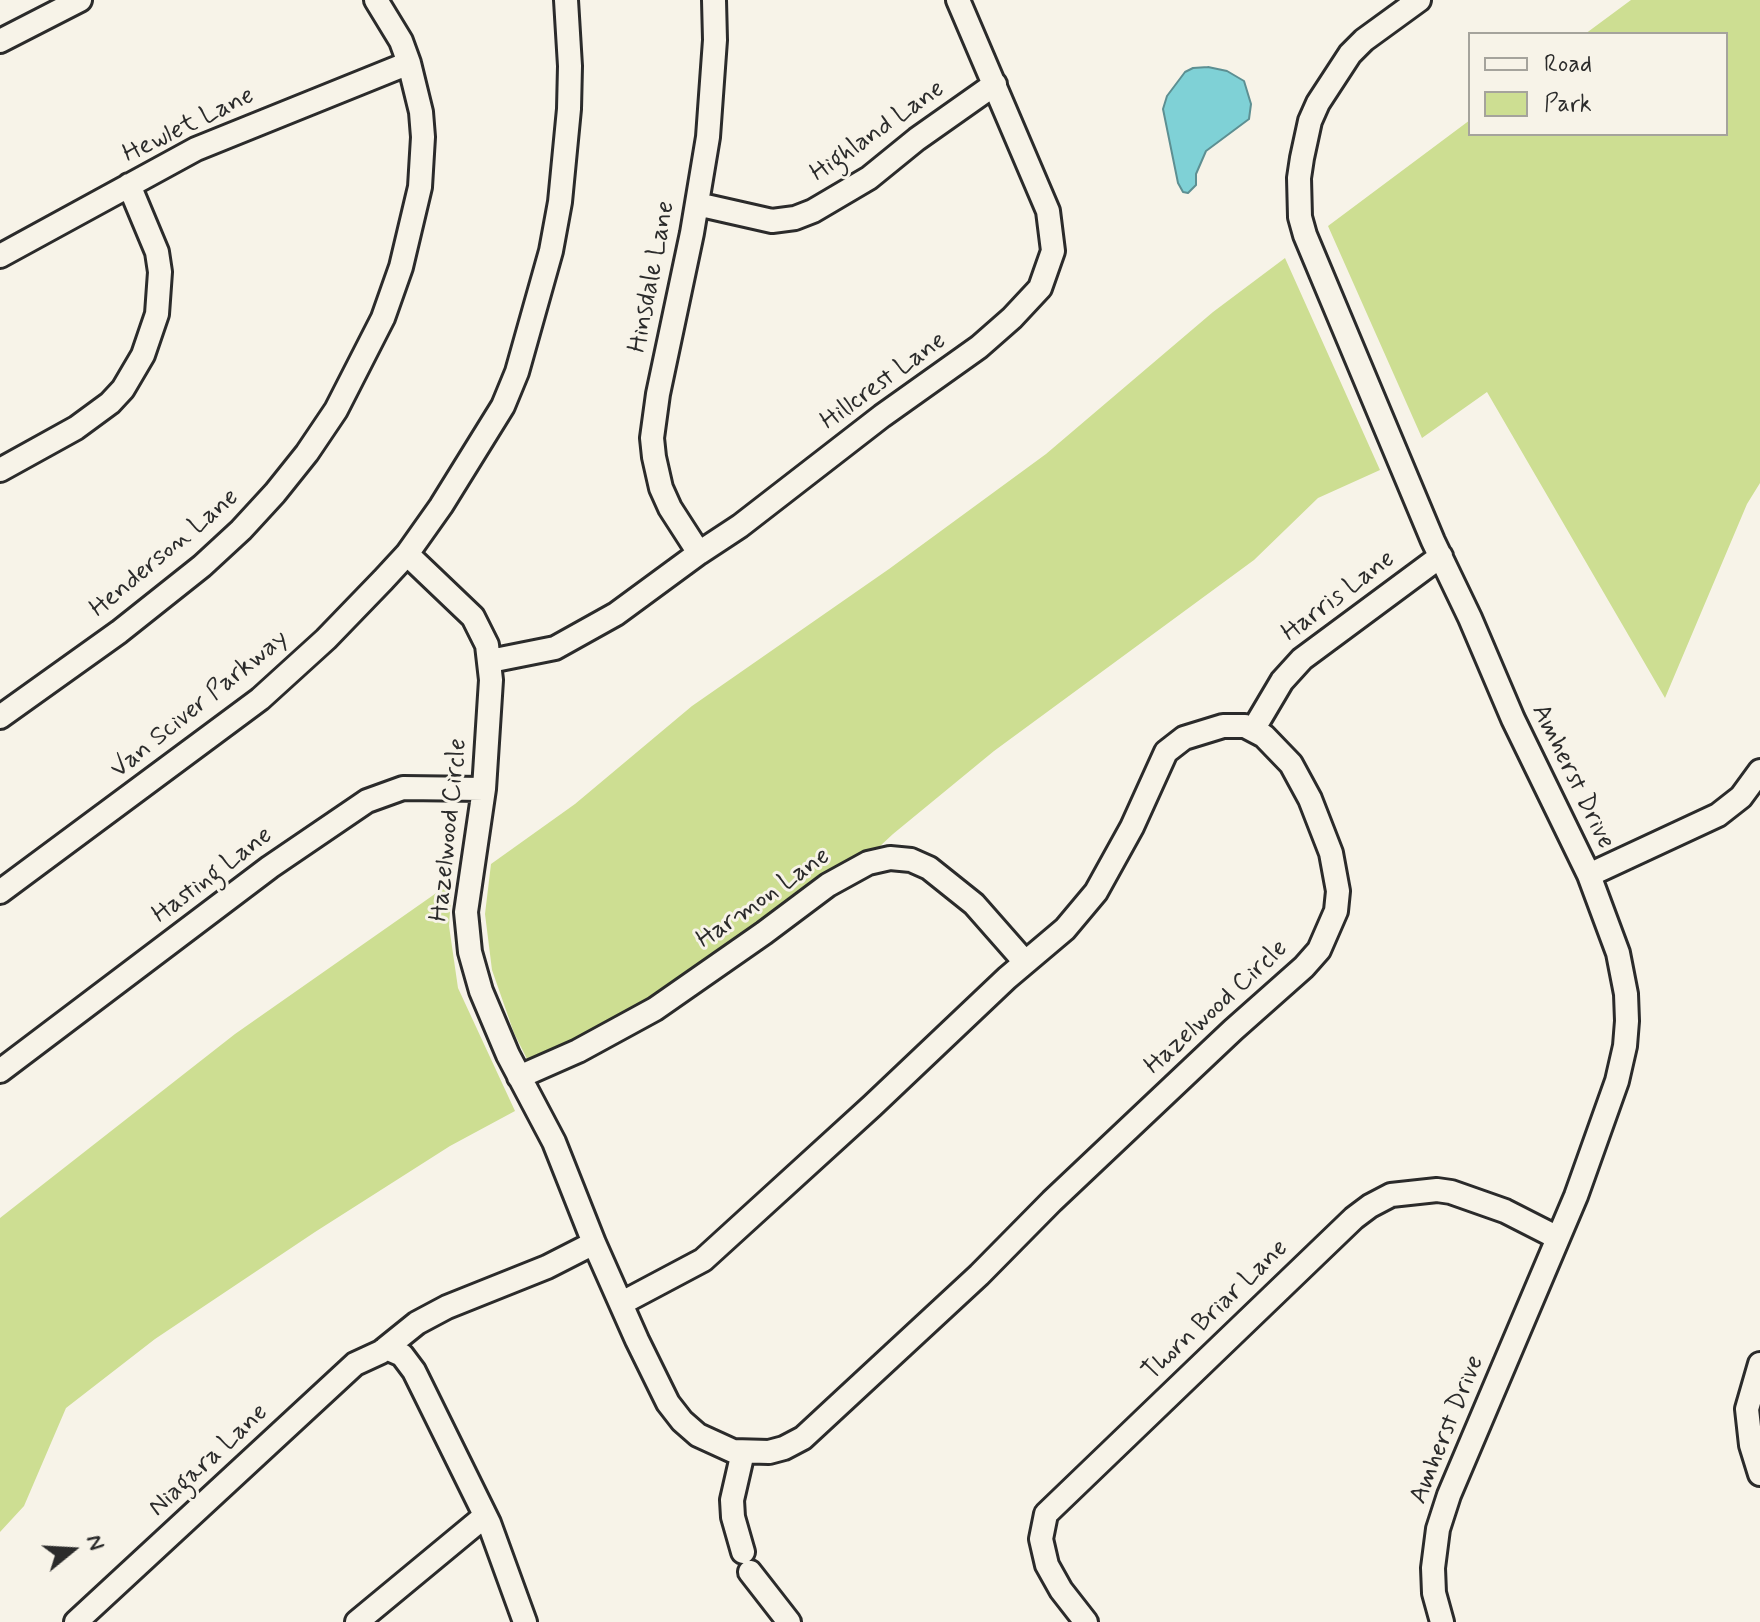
<!DOCTYPE html>
<style>
body{margin:0}
#map{position:relative;width:1760px;height:1622px;overflow:hidden;background:#f7f3e8;font-family:Mynerve,sans-serif}
canvas{display:block}
.legend{position:absolute;left:1468px;top:32px;width:260px;height:104px;box-sizing:border-box;background:#f7f3e8;border:2px solid #a5a39c;margin:0;padding:10px 14px;list-style:none;font-size:24px;color:#2b2b2b}
.legend li{display:flex;align-items:center;gap:16px;height:40px}
.legend b{width:40px;border:2px solid #a5a39c}
.north{position:absolute;left:32px;top:1510px;width:80px;height:80px;-webkit-text-stroke:6px #f7f3e8;paint-order:stroke;rotate:72deg;font-size:22px;font-weight:700;line-height:32px;text-align:center;color:#2b2b2b}
.north::after{content:'';display:block;margin:auto;width:28px;height:36px;background:#2b2b2b;clip-path:polygon(50% 0,100% 100%,50% 72%,0 100%)}
</style>
<div id="map">
<canvas width="1760" height="1622"></canvas>
<ul class="legend">
<li><b style="height:10px;background:#f7f3e8"></b>Road</li>
<li><b style="height:22px;background:#cdde92"></b>Park</li>
</ul>
<div class="north">N</div>
</div>
<script>
const g = document.querySelector('canvas').getContext('2d');
g.lineJoin = 'round';
function fill(path, color) { g.fillStyle = color; g.fill(path, 'evenodd'); }
const shape = rows => new Path2D(rows.map(r => 'M' + r).join(''));
function strokePath(path, color, width, dash) { g.strokeStyle = color; g.lineWidth = width; g.lineCap = dash ? 'butt' : 'round'; g.setLineDash(dash || []); g.stroke(path); }
function label(font, color, halo, rows, align = 'center') {
  g.font = font + ' Mynerve,sans-serif'; g.lineWidth = 6; g.setLineDash([]); g.textBaseline = 'middle'; g.strokeStyle = halo; g.fillStyle = color; for (const [text, x, y, turn = 0] of rows) {
    g.save(); g.translate(x, y); g.rotate((+turn || 0) * Math.PI / 180); g.textAlign = isNaN(turn) ? turn : align; if (halo) g.strokeText(text, 0, 0); g.fillText(text, 0, 0); g.restore();
  }
}
const green = shape([
 [1631,0,1760,0,1760,483,1747,504,1665,698,1487,392,1422,438,1328,226,1470,120,1470,134,1726,134,1726,34,1585,34],
 [1285,258,1380,470,1318,498,1254,560,994,751,893,834,850,874,674,996,531,1067,514,1033,492,970,485,914,491,864,575,804,692,706,889,569,1046,454,1213,312],
 [452,882,449,926,458,988,515,1111,450,1146,315,1232,155,1339,66,1408,24,1506,0,1532,0,1218,235,1034]
]);
const water = shape([
 [1208,67,1227,71,1244,81,1251,104,1249,119,1206,151,1196,174,1196,185,1188,193,1183,192,1178,183,1163,109,1167,96,1185,72,1193,68,1208,67]
]);
const minor = shape([
 [1419,0,1364,40,1350,54,1318,103,1310,121,1302,158,1299,178,1300,217,1305,235,1433,541,1470,618,1513,719,1589,875,1618,953,1626,994,1627,1021,1625,1046,1617,1081,1576,1196,1449,1495,1438,1529,1433,1568,1434,1593,1442,1622],
 [0,41,80,0],
 [697,204,772,221,795,218,813,211,869,178,917,139,995,84],
 [0,256,196,149,409,63],
 [0,470,76,428,110,403,123,389,143,355,157,314,160,272,157,252,129,185],
 [699,553,670,508,661,488,654,457,652,438,658,394,692,233,708,137,715,40,714,0],
 [407,554,473,617,487,645,491,680,484,789,466,912,470,952,481,991,508,1055,554,1142,594,1243,637,1340,668,1403,682,1421,698,1435,733,1451,769,1452,784,1448,803,1438,979,1275,1052,1201,1233,1030,1304,967,1319,950,1336,911,1338,891,1331,853,1310,799,1291,764,1264,736,1245,726,1223,726,1184,738,1166,752,1132,827,1096,892,1065,929,1007,978,872,1106,703,1260,622,1303],
 [490,661,555,648,616,614,699,553,740,526,882,416,979,347,1012,318,1040,288,1053,251,1048,211,958,0],
 [0,717,119,632,202,566,241,530,275,493,307,453,336,410,359,365,383,318,401,267,420,187,423,137,421,112,409,63,401,41,376,0],
 [1253,730,1282,681,1302,659,1441,556],
 [1589,875,1718,815,1741,797,1760,771],
 [0,892,260,699,326,639,383,580,407,554,441,506,503,406,517,372,551,251,560,202,569,109,570,66,566,0],
 [0,1071,270,867,367,801,403,788,484,789],
 [519,1077,578,1051,655,1009,764,933,828,885,868,863,890,858,911,860,929,868,974,904,1025,962],
 [386,1348,402,1355,414,1371,489,1523,525,1622],
 [1760,1364,1747,1409,1751,1445,1760,1474],
 [743,1552,733,1517,732,1500,743,1452],
 [750,1572,789,1622],
 [76,1622,355,1364,381,1352,417,1323,447,1307,547,1267,594,1243],
 [357,1622,485,1516],
 [1086,1622,1061,1590,1047,1565,1041,1539,1046,1514,1354,1218,1370,1206,1391,1195,1437,1190,1451,1192,1505,1211,1558,1238]
]);
const streetNames = [
 ["Hewlet Lane",189,126,-26],
 ["Highland Lane",878,132,-35],
 ["Hinsdale Lane",653,277,-79],
 ["Hillcrest Lane",884,382,-36],
 ["Henderson Lane",165,554,-40],
 ["Harris Lane",1339,597,-37],
 ["Van Sciver Parkway",200,705,-39],
 ["Amherst Drive",1572,777,64],
 ["Hazelwood Circle",450,830,-84],
 ["Hasting Lane",213,876,-37],
 ["Harmon Lane",764,899,-35],
 ["Hazelwood Circle",1217,1008,-43],
 ["Thorn Briar Lane",1216,1311,-44],
 ["Amherst Drive",1448,1430,-68],
 ["Niagara Lane",209,1461,-43]
];
fill(green, '#cdde92');
fill(water, '#7fd1d6');
strokePath(water, '#5d8f92', 2);
strokePath(minor, '#2b2b2b', 28);
strokePath(minor, '#f7f3e8', 22);
label('26px', '#2b2b2b', '#f7f3e8', streetNames);
</script>
